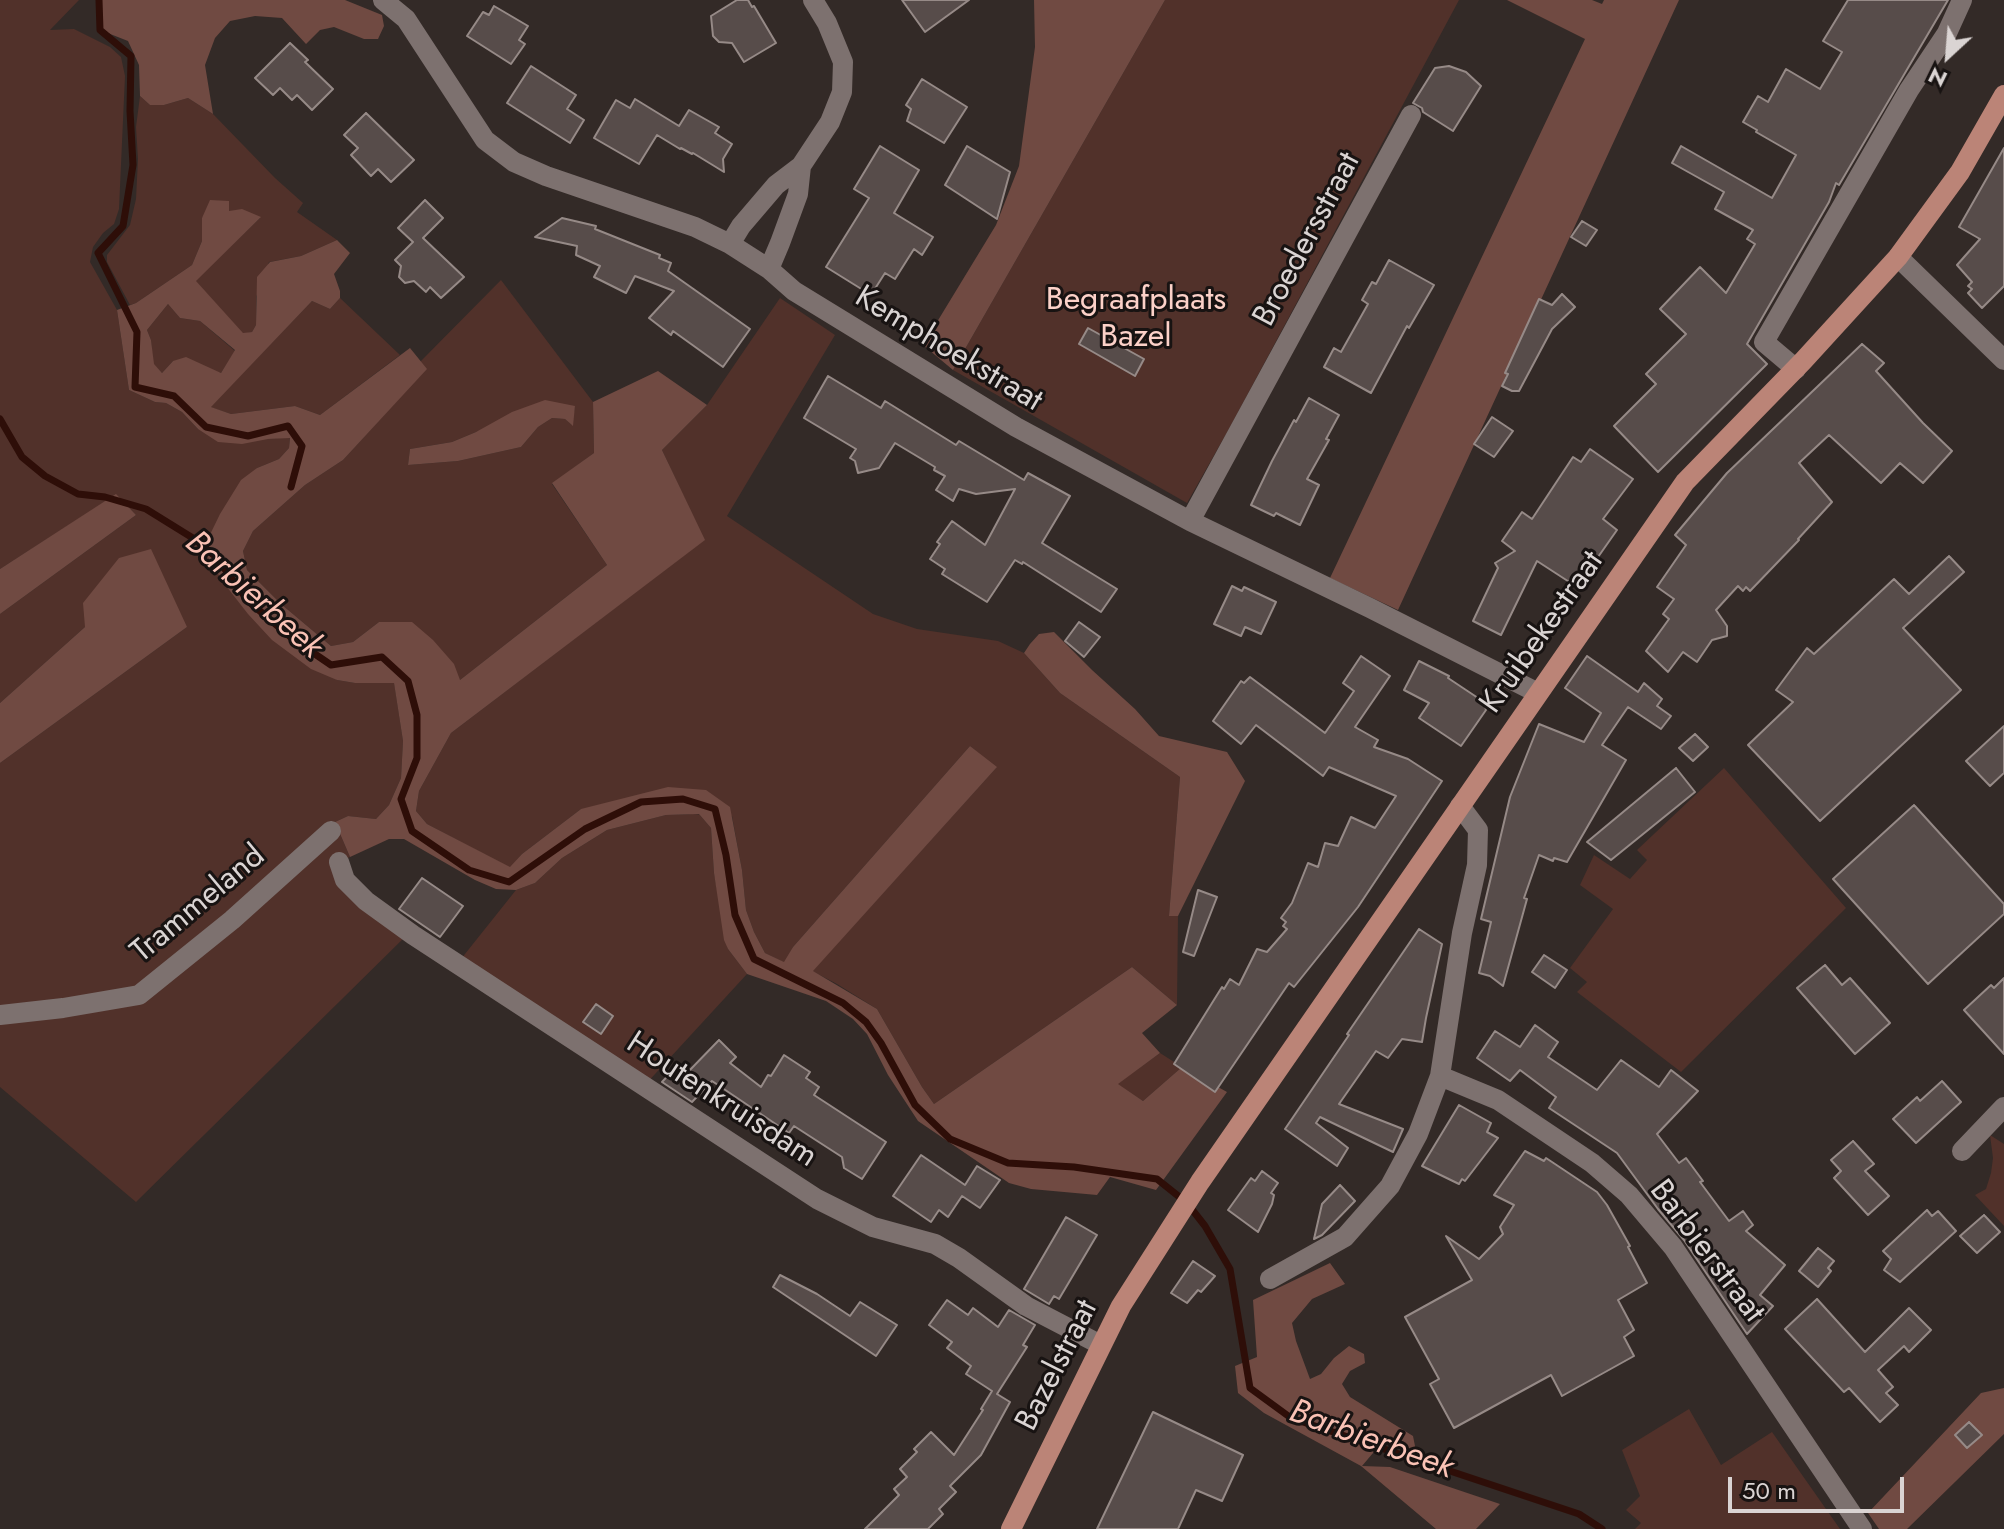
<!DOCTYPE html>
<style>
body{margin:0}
#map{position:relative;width:2004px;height:1529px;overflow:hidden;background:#332a27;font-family:Jost,sans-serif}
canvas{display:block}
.north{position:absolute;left:1908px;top:16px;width:80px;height:80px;-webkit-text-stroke:6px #181312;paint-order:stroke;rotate:206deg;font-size:22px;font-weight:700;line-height:32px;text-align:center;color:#dad4d3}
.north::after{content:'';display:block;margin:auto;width:28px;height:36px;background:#dad4d3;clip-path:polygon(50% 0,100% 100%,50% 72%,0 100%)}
.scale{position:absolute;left:1728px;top:1477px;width:176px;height:36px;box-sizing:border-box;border:4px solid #dad4d3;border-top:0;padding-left:10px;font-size:24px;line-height:28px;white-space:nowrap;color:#dad4d3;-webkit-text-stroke:6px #181312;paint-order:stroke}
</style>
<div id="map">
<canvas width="2004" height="1529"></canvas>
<div class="north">N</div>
<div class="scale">50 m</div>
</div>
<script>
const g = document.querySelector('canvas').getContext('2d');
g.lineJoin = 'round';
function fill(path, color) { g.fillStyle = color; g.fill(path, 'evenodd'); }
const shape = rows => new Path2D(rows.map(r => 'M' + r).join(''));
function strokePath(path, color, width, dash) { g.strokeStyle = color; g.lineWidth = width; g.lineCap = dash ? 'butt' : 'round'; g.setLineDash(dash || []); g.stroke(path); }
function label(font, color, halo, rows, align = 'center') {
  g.font = font + ' Jost,sans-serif'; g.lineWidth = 6; g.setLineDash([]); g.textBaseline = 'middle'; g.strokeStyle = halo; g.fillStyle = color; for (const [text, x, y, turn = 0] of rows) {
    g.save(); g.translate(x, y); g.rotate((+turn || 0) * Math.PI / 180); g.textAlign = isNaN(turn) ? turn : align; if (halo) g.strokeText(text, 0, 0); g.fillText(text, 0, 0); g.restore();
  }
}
const green = shape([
 [0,0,79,0,50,30,74,29,110,47,121,57,125,76,119,209,114,224,103,233,93,247,90,262,117,310,129,390,155,402,166,403,182,412,198,429,268,439,290,437,289,448,279,459,257,468,203,549,337,680,355,683,394,682,403,741,401,778,389,805,376,819,348,816,335,822,350,857,339,862,409,933,136,1202,0,1087,0,763,187,627,85,627,0,703,0,614,136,515,116,495,0,569],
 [1165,0,1459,0,1230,427,1187,503,953,370],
 [140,96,150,105,164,105,188,98,213,114,275,178,303,203,297,212,337,240,301,256,269,262,256,297,256,325,252,332,243,334,195,281,260,218,228,211,228,201,202,218,202,241,192,265,136,303,130,305,107,262,107,255,130,225,136,199,138,159,136,127],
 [501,280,593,402,594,453,552,484,607,565,460,680,379,622,353,642,331,646,281,604,247,570,243,551,253,531,305,485,343,460,426,369,420,362],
 [575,406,572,425,565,419,552,418,538,427,521,447,458,461,408,465,410,449,452,442,476,432],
 [340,298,400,355,320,415,295,406,231,414,210,407,312,301,330,309],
 [780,298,835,335,727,516,873,614,917,629,998,641,1024,653,1060,693,1180,777,1169,916,1178,916,1177,1005,1132,967,934,1104,922,1087,877,1009,837,984,812,971,996,768,970,746,793,947,785,963,765,953,754,932,746,910,742,870,732,816,581,809,522,854,510,868,427,824,416,811,419,791,451,733,704,540,662,450,707,405],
 [168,304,180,318,200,321,235,351,221,373,173,361,162,373,153,364,151,340,147,330],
 [1724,768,1846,908,1681,1072,1577,992,1587,982,1570,968,1613,909,1580,885,1594,855,1630,879,1647,860,1637,850],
 [699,814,711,828,714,873,728,949,747,974,644,1086,457,964,516,890,535,883,562,858,607,830,666,815],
 [1160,1053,1182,1067,1143,1101,1117,1084],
 [1990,1135,2004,1144,2004,1226,1975,1195,1986,1189,1991,1173,1993,1158],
 [1689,1409,1721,1465,1772,1432,1840,1529,1635,1529,1641,1523,1626,1510,1640,1496,1622,1450]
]);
const forest = shape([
 [99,0,345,0,382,15,384,26,378,39,364,39,334,27,320,30,306,44,282,18,255,16,230,21,215,38,205,65,213,114,188,98,164,105,150,105,140,96,139,65,128,41,100,30],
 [1034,0,1165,0,953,370,923,345,996,225,1019,166,1035,47],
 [1507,0,1592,0,1602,4,1604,0,1679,0,1398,610,1330,578,1585,39],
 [210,200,229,201,229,211,242,209,261,217,196,281,243,333,252,332,256,325,257,277,270,262,301,256,337,240,350,253,334,274,340,291,340,298,330,309,312,301,211,407,231,414,295,406,320,415,410,348,427,369,343,460,305,485,253,531,243,551,247,570,281,604,331,646,353,642,379,622,412,622,433,640,454,664,460,680,607,565,552,483,594,453,593,402,658,371,707,405,662,450,705,540,451,733,419,791,416,811,427,824,510,867,522,854,581,809,668,787,706,790,730,807,742,870,746,910,754,932,765,953,784,962,793,947,970,746,997,767,813,971,877,1009,922,1087,934,1104,1132,967,1177,1005,1142,1033,1160,1053,1118,1084,1143,1101,1182,1067,1227,1092,1156,1190,1110,1177,1097,1195,1031,1189,1009,1183,918,1121,888,1075,867,1034,853,1019,826,1001,747,974,728,949,724,940,714,873,711,828,699,814,666,815,607,830,562,858,535,883,516,890,496,889,475,880,404,839,389,839,350,857,335,822,348,816,376,819,389,805,401,778,403,741,394,683,355,683,337,680,311,669,272,640,248,614,223,582,203,549,220,514,241,480,257,468,279,459,289,448,290,438,268,439,242,444,218,442,198,429,182,412,166,403,155,402,129,390,117,310,136,303,192,265,202,241,202,218],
 [168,304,180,318,200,321,235,350,221,373,186,357,173,361,162,373,154,364,151,340,147,330],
 [545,400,575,406,573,426,565,419,552,418,538,427,521,447,458,461,408,465,410,449,452,442,476,432,512,412],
 [116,494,136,515,0,614,0,569],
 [151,549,187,627,0,763,0,703,85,627,83,603,119,558],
 [1054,632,1092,670,1135,709,1159,736,1227,752,1245,781,1178,916,1169,916,1180,777,1060,693,1024,653,1030,644,1039,634],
 [1330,1263,1345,1284,1312,1299,1292,1323,1296,1341,1310,1379,1321,1374,1334,1358,1349,1346,1364,1354,1365,1363,1350,1371,1342,1384,1350,1397,1413,1436,1416,1451,1384,1440,1362,1466,1390,1467,1500,1504,1476,1529,1436,1529,1361,1466,1264,1413,1238,1393,1235,1366,1257,1357,1253,1300],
 [2004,1388,2004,1434,1907,1529,1879,1529,1868,1513,1981,1393]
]);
const stream = shape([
 [99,0,100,30,131,56,130,111,133,165,123,226,98,253,137,332,135,387,174,396,206,427,248,436,288,426,302,446,291,487],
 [0,419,22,457,45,476,78,494,105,497,146,509,196,540,216,557,248,601,293,639,331,665,382,657,408,681,417,715,417,758,401,799,412,831,469,870,509,882,585,829,641,802,683,799,715,809,726,855,735,915,754,959,843,1003,866,1022,881,1043,915,1105,950,1139,1008,1163,1074,1167,1157,1179,1187,1203,1205,1226,1230,1269,1250,1388,1291,1418,1579,1514,1602,1529]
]);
const building = shape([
 [737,0,748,0,752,7,754,6,776,43,744,62,732,43,719,42,713,36,711,16,737,0],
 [902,0,969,0,925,32,902,0],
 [1848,0,1948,0,1839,185,1836,183,1829,202,1747,344,1767,364,1658,472,1614,426,1656,384,1646,374,1686,334,1660,309,1700,267,1726,293,1755,244,1747,239,1753,230,1715,209,1724,192,1672,163,1681,146,1772,198,1796,155,1756,132,1757,130,1743,122,1758,96,1768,102,1786,69,1820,89,1842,52,1823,41,1848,0],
 [494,6,528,26,519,40,525,44,511,64,467,36,483,12,489,15,494,6],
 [290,43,308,60,305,62,333,89,312,110,297,95,292,100,280,88,273,95,255,78,290,43],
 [531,66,576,95,567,109,584,120,570,143,507,103,531,66],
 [1449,66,1466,72,1481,86,1453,131,1423,112,1422,108,1413,103,1435,68,1449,66],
 [922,79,967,107,944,143,907,121,911,109,906,105,922,79],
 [635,99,679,126,689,110,719,127,715,133,732,144,723,159,724,172,693,153,692,154,681,148,680,149,657,135,639,164,594,138,616,100,630,108,635,99],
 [366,113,414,160,391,182,378,169,371,176,351,155,358,148,344,135,366,113],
 [880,146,919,170,894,213,933,237,922,255,914,249,895,279,885,273,871,295,826,267,869,198,854,189,880,146],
 [967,146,1010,172,997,219,945,185,967,146],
 [2004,148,2004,286,1982,308,1968,293,1972,289,1968,286,1972,282,1957,265,1980,239,1959,227,2004,148],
 [425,200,443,218,423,238,464,277,441,298,430,287,426,292,414,281,405,283,399,277,401,266,395,260,413,242,398,228,425,200],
 [562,218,596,226,595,229,660,255,659,258,671,263,668,271,750,329,723,367,673,331,671,335,649,318,674,291,635,276,626,293,594,277,600,266,576,255,577,246,535,237,562,218],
 [1582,221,1597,230,1586,246,1571,237,1582,221],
 [1389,260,1434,285,1409,328,1407,326,1371,393,1324,367,1334,348,1341,352,1368,304,1362,300,1372,282,1376,284,1389,260],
 [1562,294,1575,307,1552,329,1519,391,1512,391,1502,386,1508,374,1505,373,1539,299,1552,305,1562,294],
 [1088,328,1144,359,1135,376,1079,344,1088,328],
 [1862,344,1884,363,1876,371,1923,423,1952,451,1923,483,1900,463,1881,483,1829,435,1799,463,1832,502,1798,539,1799,540,1750,591,1746,587,1743,591,1738,586,1716,610,1727,626,1727,636,1712,640,1697,662,1683,652,1668,672,1646,651,1669,619,1663,614,1674,599,1657,587,1686,545,1675,535,1727,473,1862,344],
 [828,376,881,408,885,401,956,445,959,441,1024,480,1028,473,1070,496,1042,543,1117,589,1101,612,1023,562,1022,564,1015,560,987,602,942,574,945,569,930,559,940,544,937,542,952,521,985,545,1015,489,976,494,959,489,953,501,936,490,945,476,934,470,935,467,895,443,879,468,858,473,855,461,850,458,856,449,804,418,828,376],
 [1309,398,1339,415,1326,439,1329,440,1307,479,1319,485,1300,525,1276,513,1274,516,1251,505,1272,461,1294,420,1296,422,1309,398],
 [1492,417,1513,431,1494,457,1474,444,1492,417],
 [1590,449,1633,479,1603,519,1617,530,1577,587,1537,561,1501,635,1473,621,1498,568,1495,563,1515,551,1502,541,1522,512,1532,519,1573,457,1581,462,1590,449],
 [1949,556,1964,572,1903,628,1961,690,1820,821,1748,745,1793,702,1776,690,1807,648,1814,654,1894,579,1909,594,1949,556],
 [1232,586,1242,591,1244,587,1276,602,1261,634,1245,627,1241,636,1214,624,1232,586],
 [1079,622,1100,637,1084,657,1065,641,1079,622],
 [1361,656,1390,676,1355,727,1378,740,1374,747,1408,759,1442,781,1358,907,1294,987,1289,983,1215,1092,1174,1064,1222,987,1224,989,1230,979,1239,985,1257,949,1267,952,1287,929,1283,926,1286,922,1281,918,1292,903,1308,863,1318,867,1325,843,1338,846,1351,817,1375,828,1396,796,1329,767,1323,776,1256,725,1241,744,1213,721,1241,681,1244,683,1250,677,1325,733,1354,691,1343,683,1361,656],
 [1587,656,1638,692,1644,683,1662,699,1657,706,1671,716,1661,729,1628,707,1602,745,1626,760,1567,862,1554,858,1553,861,1539,855,1524,898,1527,899,1503,986,1490,976,1479,973,1491,922,1481,919,1510,797,1539,724,1584,742,1601,713,1565,688,1587,656],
 [1419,661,1449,676,1448,678,1484,702,1486,710,1461,746,1419,718,1429,703,1404,690,1419,661],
 [2004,726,2004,773,1990,786,1966,761,2004,726],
 [1695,734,1708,747,1693,761,1679,748,1695,734],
 [1676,768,1695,792,1611,860,1587,842,1676,768],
 [1914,805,2004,904,2004,914,1928,984,1833,879,1914,805],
 [422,878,463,906,440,937,399,909,422,878],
 [1198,890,1217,897,1194,956,1183,952,1198,890],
 [1419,929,1442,944,1426,1018,1422,1042,1402,1039,1388,1058,1376,1051,1339,1104,1403,1129,1393,1152,1320,1117,1316,1123,1348,1148,1337,1166,1285,1129,1349,1035,1347,1034,1419,929],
 [1544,955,1567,970,1555,988,1532,972,1544,955],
 [1825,965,1842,985,1850,978,1890,1023,1855,1054,1797,988,1825,965],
 [2004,978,2004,1054,1964,1010,1991,985,1994,988,2004,978],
 [596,1004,613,1016,601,1034,583,1022,596,1004],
 [1535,1025,1558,1042,1548,1057,1597,1090,1621,1060,1659,1087,1671,1070,1698,1091,1657,1134,1679,1163,1686,1158,1703,1181,1700,1182,1729,1221,1743,1211,1753,1225,1746,1231,1785,1265,1760,1295,1773,1306,1747,1334,1684,1240,1658,1209,1617,1153,1549,1108,1556,1097,1520,1070,1510,1081,1477,1058,1495,1031,1520,1047,1535,1025],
 [719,1040,736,1057,730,1063,761,1087,768,1075,771,1076,784,1055,810,1072,806,1078,819,1087,814,1095,886,1142,862,1179,844,1168,842,1157,794,1126,789,1133,712,1081,692,1102,662,1082,678,1065,687,1073,719,1040],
 [1942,1081,1961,1102,1916,1143,1893,1119,1917,1097,1920,1101,1942,1081],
 [1459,1105,1491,1123,1487,1132,1498,1138,1465,1181,1462,1179,1459,1184,1422,1166,1459,1105],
 [1853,1141,1874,1164,1865,1171,1889,1196,1868,1215,1834,1178,1841,1171,1831,1160,1853,1141],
 [1525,1151,1544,1161,1546,1158,1597,1192,1607,1205,1630,1246,1628,1247,1647,1283,1618,1300,1634,1330,1624,1337,1634,1356,1562,1396,1551,1375,1454,1428,1430,1384,1439,1379,1405,1317,1472,1280,1446,1236,1479,1259,1503,1234,1500,1227,1514,1205,1494,1195,1525,1151],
 [921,1155,965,1185,977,1166,1000,1180,980,1208,962,1196,948,1217,939,1210,931,1222,893,1196,921,1155],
 [1262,1171,1278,1183,1271,1193,1274,1195,1272,1204,1258,1232,1228,1210,1251,1178,1255,1181,1262,1171],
 [1340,1185,1355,1201,1322,1235,1314,1239,1322,1204,1340,1185],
 [1927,1210,1932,1216,1938,1211,1956,1231,1900,1282,1884,1270,1891,1259,1883,1251,1927,1210],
 [1984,1215,2000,1232,1977,1253,1960,1236,1984,1215],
 [1066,1217,1097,1235,1059,1299,1054,1296,1049,1304,1024,1289,1066,1217],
 [1818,1248,1834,1261,1828,1268,1831,1271,1818,1287,1799,1271,1818,1248],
 [1193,1261,1215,1276,1201,1292,1198,1290,1187,1303,1171,1293,1193,1261],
 [780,1275,817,1294,850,1316,860,1302,897,1325,876,1356,773,1287,780,1275],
 [1817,1299,1865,1352,1909,1308,1931,1330,1909,1352,1904,1346,1878,1370,1893,1387,1886,1393,1898,1405,1880,1422,1849,1388,1844,1392,1785,1329,1817,1299],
 [947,1300,968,1315,973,1308,998,1327,1009,1310,1035,1325,1023,1345,1027,1347,997,1394,1010,1402,981,1455,950,1486,956,1492,939,1509,943,1514,928,1529,865,1529,899,1495,894,1489,907,1477,900,1469,917,1452,914,1449,931,1432,954,1455,983,1410,981,1409,992,1391,966,1374,971,1366,947,1348,952,1342,929,1325,947,1300],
 [1153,1412,1243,1455,1222,1501,1196,1490,1178,1529,1097,1529,1153,1412],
 [1969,1422,1982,1435,1967,1448,1955,1435,1969,1422]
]);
const minor = shape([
 [383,0,406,19,485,140,514,162,546,176,695,227,730,244,769,269,794,291,1016,427,1190,521,1370,608,1538,693],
 [801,166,830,122,842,92,843,62,827,23,813,0],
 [730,244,741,226,776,185,801,166,798,194,780,243,769,269],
 [1898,257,2004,360],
 [1796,369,1764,342,1909,90,1947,33,1962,0],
 [1190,521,1411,115],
 [339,862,345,880,366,901,413,935,817,1199,873,1227,935,1244,959,1258,1026,1306,1101,1345],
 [0,1015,63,1008,139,995,232,920,331,831],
 [1440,1076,1498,1100,1592,1163,1629,1195,1673,1247,1862,1529],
 [1962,1151,2004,1107],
 [1270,1279,1345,1237,1390,1186,1418,1134,1440,1076,1462,933,1477,865,1478,830,1460,806]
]);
const major = shape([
 [1011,1529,1121,1306,1200,1182,1685,482,1803,361,1898,257,1960,172,2004,95]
]);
const streetNames = [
 ["Broedersstraat",1308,240,-62],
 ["Kemphoekstraat",948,350,31],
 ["Kruibekestraat",1543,633,-55],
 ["Trammeland",199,905,-40],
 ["Houtenkruisdam",721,1101,33],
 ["Barbierstraat",1706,1252,53],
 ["Bazelstraat",1058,1366,-63]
];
const parkNames = [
 ["Begraafplaats",1136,301],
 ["Bazel",1136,338]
];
const waterNames = [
 ["Barbierbeek",253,596,42],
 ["Barbierbeek",1371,1441,20]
];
fill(green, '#51312a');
fill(forest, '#704a42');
strokePath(stream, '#2e0e08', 7);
fill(building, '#574c4a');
strokePath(building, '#968a87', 2);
strokePath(minor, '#7d716f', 20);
strokePath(major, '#bb8477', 20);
label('32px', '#dad4d3', '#181312', streetNames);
label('32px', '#fcd1c8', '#181312', parkNames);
label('italic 34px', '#fac2b5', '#181312', waterNames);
</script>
